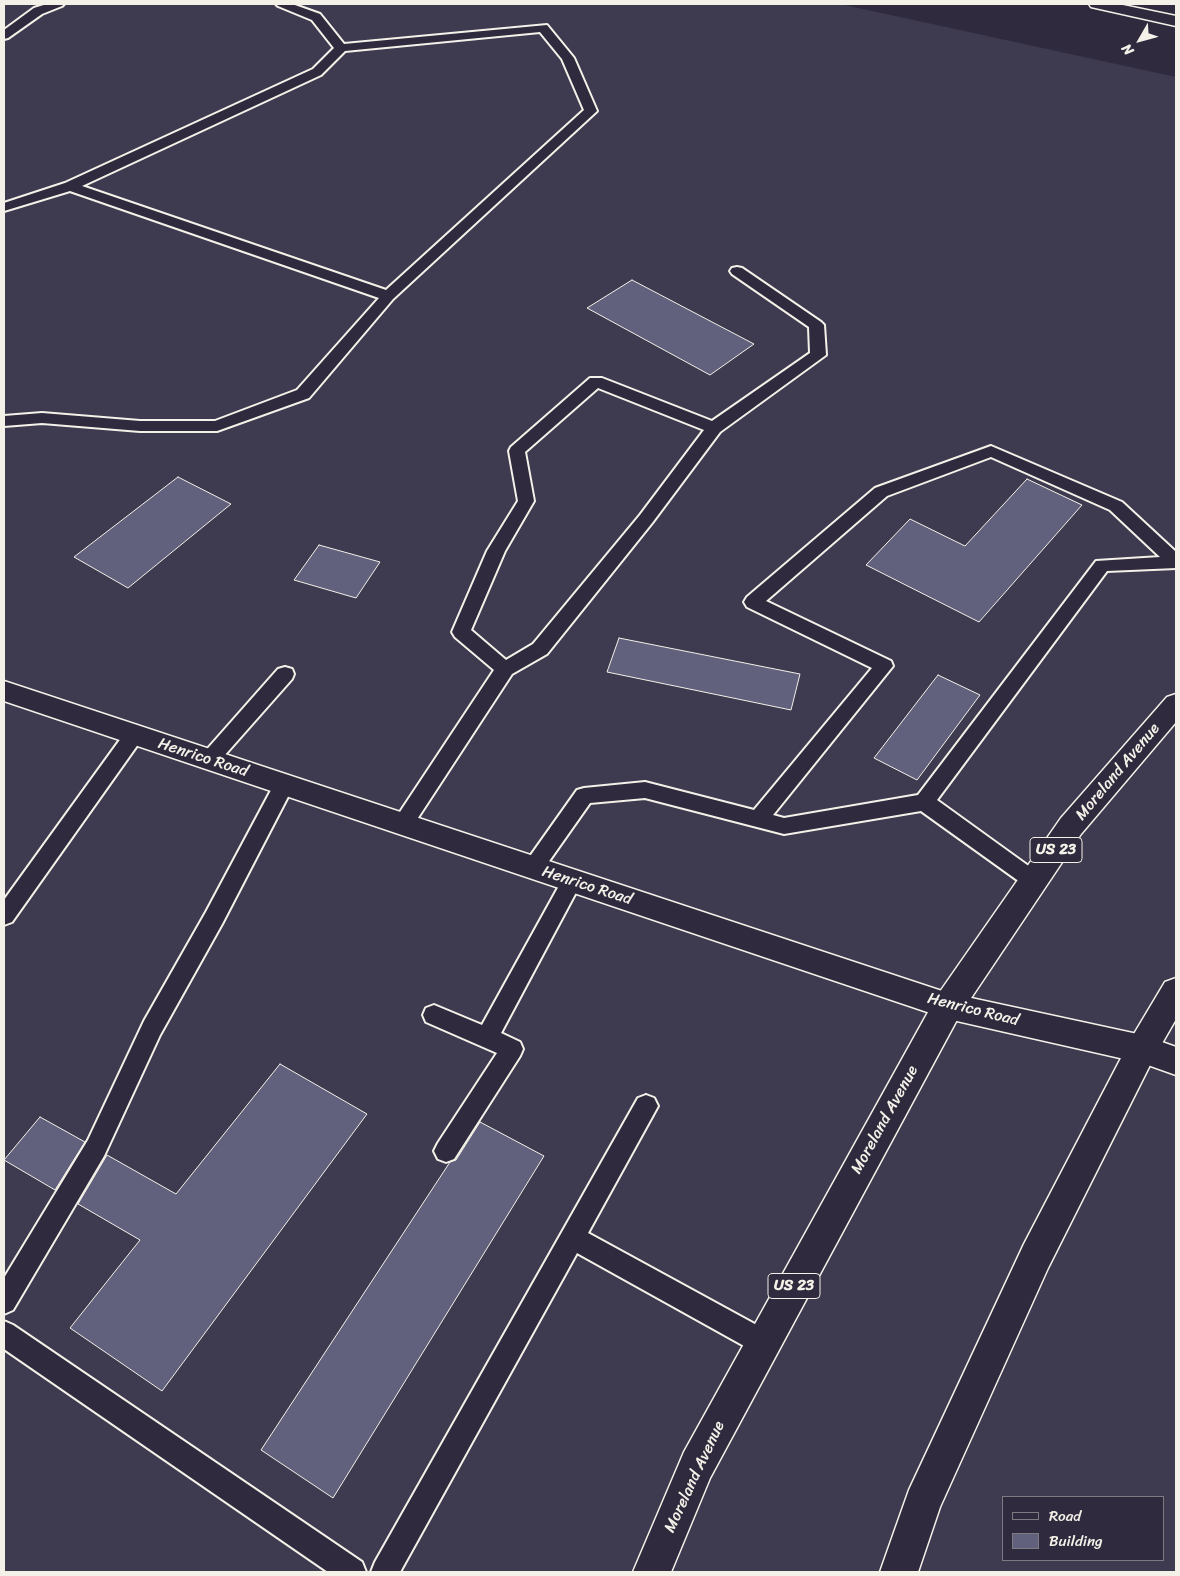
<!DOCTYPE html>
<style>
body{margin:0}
#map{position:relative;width:1180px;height:1576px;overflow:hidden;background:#2f2a3d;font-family:Sriracha,sans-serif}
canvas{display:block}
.frame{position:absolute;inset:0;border:5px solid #f4f1e8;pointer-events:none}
.legend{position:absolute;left:1002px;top:1496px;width:162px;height:65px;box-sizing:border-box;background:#2f2a3d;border:1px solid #7e7a81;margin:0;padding:6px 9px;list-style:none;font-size:15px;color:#f4f1e8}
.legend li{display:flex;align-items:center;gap:10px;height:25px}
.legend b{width:25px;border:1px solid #7e7a81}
.north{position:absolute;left:1115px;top:15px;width:50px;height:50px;-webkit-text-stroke:4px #2f2a3d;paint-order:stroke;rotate:232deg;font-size:14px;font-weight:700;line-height:20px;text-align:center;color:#f4f1e8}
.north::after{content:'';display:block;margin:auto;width:18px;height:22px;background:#f4f1e8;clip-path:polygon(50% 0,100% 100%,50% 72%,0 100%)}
</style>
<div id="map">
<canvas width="1180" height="1576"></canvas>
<div class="frame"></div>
<ul class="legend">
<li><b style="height:6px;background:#2f2a3d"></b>Road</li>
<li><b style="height:14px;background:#61617e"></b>Building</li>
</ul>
<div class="north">N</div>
</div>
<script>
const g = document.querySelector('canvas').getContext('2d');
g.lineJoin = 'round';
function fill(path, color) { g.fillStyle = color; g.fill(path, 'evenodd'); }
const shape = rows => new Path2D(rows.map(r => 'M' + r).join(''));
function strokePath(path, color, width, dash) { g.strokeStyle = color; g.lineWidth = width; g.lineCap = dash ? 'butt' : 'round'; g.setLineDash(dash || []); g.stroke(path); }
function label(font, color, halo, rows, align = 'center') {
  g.font = font + ' Sriracha,sans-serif'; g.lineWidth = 4.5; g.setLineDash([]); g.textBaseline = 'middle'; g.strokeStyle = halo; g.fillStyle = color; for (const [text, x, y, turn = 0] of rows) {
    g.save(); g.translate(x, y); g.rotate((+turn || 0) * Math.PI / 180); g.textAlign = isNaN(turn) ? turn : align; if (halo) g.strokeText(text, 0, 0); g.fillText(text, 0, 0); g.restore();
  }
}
const built = shape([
 [4,4,840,4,1176,77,1176,1572,4,1572],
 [1004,1497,1164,1497,1164,1560,1004,1560]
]);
const building = shape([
 [632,280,754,344,710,375,587,308,632,280],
 [178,477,231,504,128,588,74,557,178,477],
 [1027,479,1082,505,979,622,866,565,910,519,965,546,1027,479],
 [319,545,380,562,356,598,294,580,319,545],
 [619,638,800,674,791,710,607,672,619,638],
 [938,675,980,695,917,780,874,758,938,675],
 [280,1064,367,1114,162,1391,70,1328,140,1240,78,1204,107,1155,176,1194,280,1064],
 [40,1117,85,1142,55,1190,4,1160,40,1117],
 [480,1122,544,1156,333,1498,261,1450,450,1162,456,1160,480,1122]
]);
const service = shape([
 [47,4,64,4,62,6,42,14,8,38,4,39,4,30,34,8,47,4],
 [276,4,292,4,320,14,344,44,547,25,574,58,597,111,393,299,309,398,217,431,140,431,42,423,4,426,4,416,42,413,140,421,215,421,297,390,379,298,70,191,4,211,4,203,65,183,313,69,334,48,312,20,278,6,276,4],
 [540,32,562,59,584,110,386,290,82,186,321,75,345,51,540,32],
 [737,267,742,268,821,322,824,325,826,355,720,432,652,523,547,654,512,674,410,830,403,832,396,830,393,824,396,818,494,670,455,637,452,632,487,551,518,501,509,451,511,447,590,378,602,378,712,421,810,353,809,327,732,274,730,271,732,268,737,267],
 [598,388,704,430,640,515,533,644,506,660,471,630,505,551,534,501,525,452,598,388],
 [991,446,1122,502,1176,552,1176,568,1107,571,937,800,1041,875,1044,881,1041,887,1034,890,1027,887,921,811,784,834,645,798,590,803,540,874,533,877,526,874,523,868,526,862,577,790,584,788,645,782,754,810,872,668,747,607,744,602,747,597,875,488,991,446],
 [991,457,1110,510,1160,557,1096,561,918,795,784,818,773,815,893,666,891,661,766,601,887,496,991,457],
 [285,667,292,669,294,674,292,679,216,765,209,768,202,765,199,760,202,755,278,669,285,667],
 [134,728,141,730,144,735,141,740,12,922,4,925,4,900,127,730,134,728],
 [284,777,291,779,294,785,222,924,160,1035,104,1156,13,1310,4,1314,4,1278,88,1140,144,1021,206,912,277,779,284,777],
 [572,872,579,875,582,881,501,1033,520,1042,523,1049,520,1056,454,1159,446,1162,438,1159,434,1151,438,1143,497,1053,426,1022,423,1015,426,1008,434,1005,482,1025,565,875,572,872],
 [646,1095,654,1098,658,1106,588,1233,773,1334,777,1343,773,1352,764,1356,755,1352,577,1253,400,1572,371,1572,375,1562,638,1098,646,1095],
 [4,1321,13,1325,362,1562,366,1572,328,1572,4,1349,4,1321]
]);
const minor = shape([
 [1142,1035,1176,1047,1176,1075,1131,1059,1126,1049,1131,1039,1142,1035]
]);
const tertiary = shape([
 [4,681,948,993,1142,1035,1153,1039,1158,1049,1153,1059,1142,1063,948,1019,4,701,4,681]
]);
const trunk = shape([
 [1176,694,1176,722,1081,834,959,1016,710,1478,671,1572,633,1572,684,1452,937,996,1061,818,1167,697,1176,694],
 [1176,978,1176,1019,1153,1059,1048,1268,940,1507,918,1572,880,1572,909,1490,1024,1244,1131,1039,1165,982,1176,978]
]);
const motorway = shape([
 [1089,4,1118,4,1176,16,1176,26,1091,7,1089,4]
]);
const shields = [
 [1056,850,52],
 [794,1286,52]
];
const shieldNames = [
 ["US 23",1056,850],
 ["US 23",794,1286]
];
const streetNames = [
 ["Henrico Road",203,758,18],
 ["Moreland Avenue",1118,772,-50],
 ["Henrico Road",587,886,18],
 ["Henrico Road",973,1010,14],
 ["Moreland Avenue",885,1120,-61],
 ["Moreland Avenue",695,1477,-65]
];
fill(built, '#3e3a50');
fill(building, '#61617e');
strokePath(building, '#f4f1e8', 1);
strokePath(service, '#f4f1e8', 4);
strokePath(minor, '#f4f1e8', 3);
strokePath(tertiary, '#f4f1e8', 3);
strokePath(trunk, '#f4f1e8', 3);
strokePath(motorway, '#f4f1e8', 3);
fill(service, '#2f2a3d');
fill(minor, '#2f2a3d');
fill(tertiary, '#2f2a3d');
fill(trunk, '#2f2a3d');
fill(motorway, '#2f2a3d');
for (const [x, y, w] of shields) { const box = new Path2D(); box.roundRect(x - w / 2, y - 12.5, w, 25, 4); g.fillStyle = '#2f2a3d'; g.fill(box); strokePath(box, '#f4f1e8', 1); }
label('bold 15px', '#f4f1e8', null, shieldNames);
label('16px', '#f4f1e8', '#2f2a3d', streetNames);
</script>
